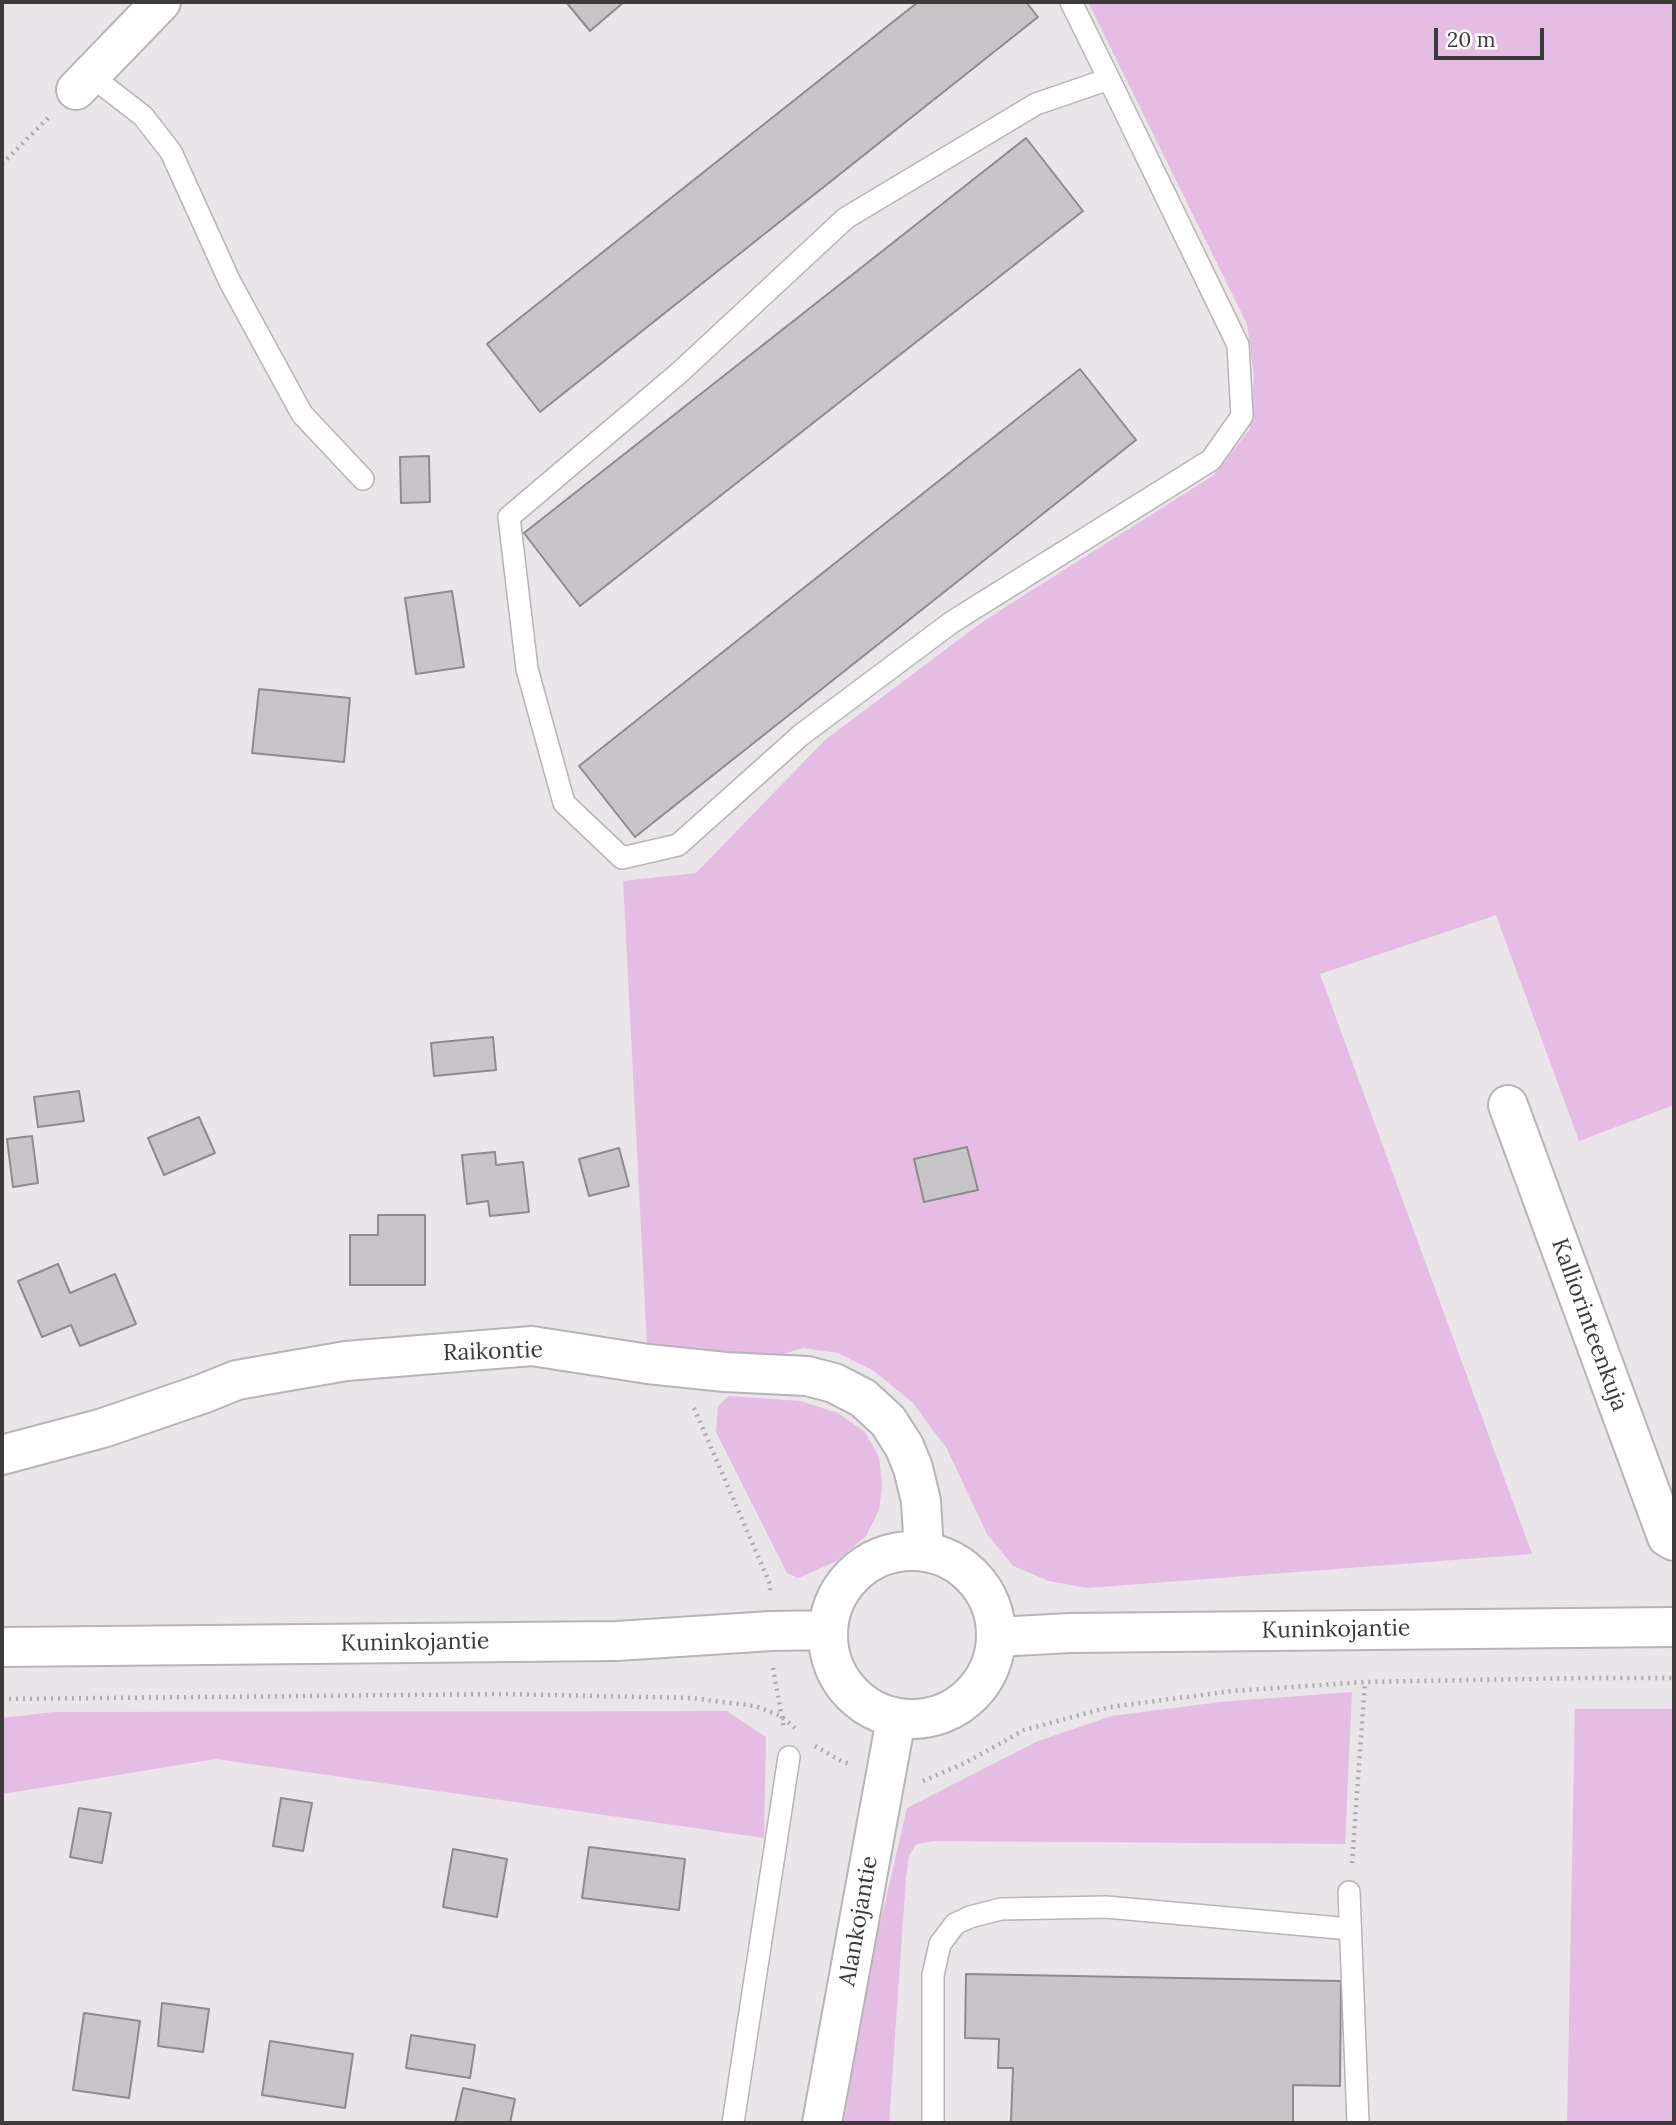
<!DOCTYPE html>
<style>
body{margin:0}
#map{position:relative;width:1676px;height:2125px;overflow:hidden;background:#e9e5e9;font-family:Lora,serif}
canvas{display:block}
.frame{position:absolute;inset:0;border:4px solid #3c3a3b;pointer-events:none}
.scale{position:absolute;left:1434px;top:28px;width:110px;height:32px;box-sizing:border-box;border:4px solid #3c3a3b;border-top:0;padding-left:9px;font-size:21px;line-height:24px;white-space:nowrap;color:#3c3a3b;-webkit-text-stroke:5px #fff;paint-order:stroke}
</style>
<div id="map">
<canvas width="1676" height="2125"></canvas>
<div class="frame"></div>
<div class="scale">20 m</div>
</div>
<script>
const g = document.querySelector('canvas').getContext('2d');
g.lineJoin = 'round';
function fill(path, color) { g.fillStyle = color; g.fill(path, 'evenodd'); }
const shape = rows => new Path2D(rows.map(r => 'M' + r).join(''));
function strokePath(path, color, width, dash) { g.strokeStyle = color; g.lineWidth = width; g.lineCap = dash ? 'butt' : 'round'; g.setLineDash(dash || []); g.stroke(path); }
function label(font, color, halo, rows, align = 'center') {
  g.font = font + ' Lora,serif'; g.lineWidth = 6; g.setLineDash([]); g.textBaseline = 'middle'; g.strokeStyle = halo; g.fillStyle = color; for (const [text, x, y, turn = 0] of rows) {
    g.save(); g.translate(x, y); g.rotate((+turn || 0) * Math.PI / 180); g.textAlign = isNaN(turn) ? turn : align; if (halo) g.strokeText(text, 0, 0); g.fillText(text, 0, 0); g.restore();
  }
}
const green = shape([
 [1088,2,1674,2,1674,1105,1579,1141,1496,915,1320,974,1532,1554,1088,1588,1049,1581,1013,1566,987,1534,947,1449,913,1403,874,1371,838,1353,803,1348,725,1372,648,1364,623,881,696,873,825,740,985,620,1214,475,1250,429,1254,376,1247,324],
 [729,1396,800,1401,838,1413,865,1432,879,1457,882,1485,879,1510,866,1536,835,1562,798,1578,787,1573,716,1432,718,1406],
 [1352,1692,1345,1844,934,1841,917,1844,909,1855,906,1878,889,2123,844,2123,862,2002,907,1808,1038,1741,1112,1716,1220,1702],
 [1575,1709,1674,1709,1674,2123,1567,2123],
 [727,1711,766,1737,764,1838,216,1759,2,1794,2,1718,54,1712]
]);
const building = shape([
 [566,2,624,2,590,31,566,2],
 [918,2,1026,2,1038,17,540,412,487,344,918,2],
 [1026,138,1083,211,580,606,524,533,1026,138],
 [1080,369,1136,440,635,837,579,766,1080,369],
 [429,456,430,502,401,503,400,457,429,456],
 [452,591,464,667,416,674,405,598,452,591],
 [259,689,350,698,344,762,252,753,259,689],
 [493,1037,496,1070,434,1076,431,1043,493,1037],
 [79,1091,84,1121,38,1127,34,1097,79,1091],
 [199,1117,215,1153,164,1175,148,1138,199,1117],
 [32,1136,38,1183,13,1187,7,1139,32,1136],
 [967,1147,978,1190,924,1202,914,1159,967,1147],
 [619,1148,629,1186,589,1196,579,1159,619,1148],
 [495,1152,496,1165,523,1162,529,1212,490,1216,488,1201,467,1204,462,1155,495,1152],
 [378,1215,425,1215,425,1285,350,1285,350,1235,378,1235,378,1215],
 [58,1264,70,1293,115,1274,136,1324,80,1346,71,1325,42,1337,18,1281,58,1264],
 [281,1798,312,1803,303,1851,273,1846,281,1798],
 [79,1808,111,1813,102,1863,70,1857,79,1808],
 [589,1847,685,1859,679,1910,582,1898,589,1847],
 [453,1849,507,1859,497,1917,443,1907,453,1849],
 [966,1974,1341,1981,1340,2086,1293,2085,1293,2123,1011,2123,1013,2068,998,2068,999,2039,965,2038,966,1974],
 [162,2003,209,2009,203,2052,158,2046,162,2003],
 [84,2013,140,2021,129,2098,73,2090,84,2013],
 [411,2035,475,2045,470,2078,406,2068,411,2035],
 [270,2041,353,2054,345,2108,262,2095,270,2041],
 [463,2088,515,2099,510,2123,455,2123,463,2088]
]);
const path = shape([
 [2,164,51,115],
 [694,1408,770,1584,770,1593],
 [773,1668,784,1729],
 [2,1699,504,1694,692,1698,755,1706,781,1716,795,1728],
 [815,1746,841,1761,850,1764],
 [923,1781,965,1763,1024,1730,1110,1707,1232,1691,1365,1682,1578,1678,1674,1678],
 [1352,1863,1365,1682]
]);
const lane = shape([
 [1071,2,1109,79,1238,345,1242,416,1211,460,952,622,801,735,678,845,622,858,564,803,527,669,509,517,679,373,846,218,1036,104,1109,79],
 [90,75,143,116,171,152,230,282,302,414,363,479],
 [1349,1892,1358,2123],
 [733,2123,789,1757],
 [933,2123,933,1975,940,1944,955,1924,970,1917,1001,1909,1106,1907,1350,1929]
]);
const street = shape([
 [76,90,161,2],
 [1508,1105,1667,1537,1674,1541],
 [2,1455,103,1428,202,1394,237,1380,346,1361,532,1346,648,1364,725,1372,807,1376,834,1383,863,1398,888,1421,904,1446,913,1468,921,1501,924,1551],
 [822,2123,896,1719]
]);
const secondary = shape([
 '828 1635a84 84 0 1 1 168 0a84 84 0 1 1-168 0Z',
 [997,1637,1070,1633,1674,1627],
 [2,1647,617,1641,771,1631,828,1630]
]);
const streetNames = [
 ["Kalliorinteenkuja",1589,1325,70],
 ["Raikontie",493,1352,-2],
 ["Kuninkojantie",1336,1630,-1],
 ["Kuninkojantie",415,1643,-1],
 ["Alankojantie",859,1921,-80]
];
fill(green, '#e5bce3');
fill(building, '#c8c5c8');
strokePath(building, '#8e8b8e', 2);
strokePath(lane, '#b7b3b7', 24);
strokePath(street, '#b7b3b7', 42);
strokePath(secondary, '#b7b3b7', 42);
strokePath(path, '#adaaad', 4.5, [2, 5]);
strokePath(lane, '#fff', 21);
strokePath(street, '#fff', 38);
strokePath(secondary, '#fff', 38);
label('23px', '#3c3a3b', '#fff', streetNames);
</script>
